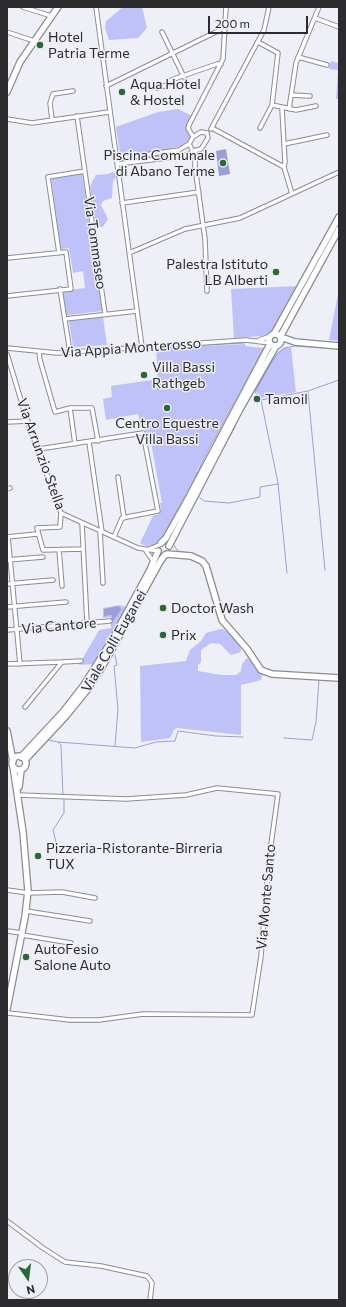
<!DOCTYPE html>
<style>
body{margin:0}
#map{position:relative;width:346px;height:1307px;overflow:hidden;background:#eeeff7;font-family:Commissioner,sans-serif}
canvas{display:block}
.frame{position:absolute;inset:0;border:8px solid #2c2c2f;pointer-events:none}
.north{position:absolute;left:8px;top:1259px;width:40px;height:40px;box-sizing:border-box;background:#eeeff7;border:1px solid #a0a1a7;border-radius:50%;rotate:166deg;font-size:11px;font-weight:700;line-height:16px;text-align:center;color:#2c2c2f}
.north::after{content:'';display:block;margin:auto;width:14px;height:18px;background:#286934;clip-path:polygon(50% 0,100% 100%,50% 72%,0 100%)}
.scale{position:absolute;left:208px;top:16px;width:100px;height:18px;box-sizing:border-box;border:2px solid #2c2c2f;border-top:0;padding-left:5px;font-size:12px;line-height:14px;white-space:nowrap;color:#2c2c2f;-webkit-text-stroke:3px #eeeff7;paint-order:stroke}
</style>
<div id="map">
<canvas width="346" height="1307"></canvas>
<div class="frame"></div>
<div class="north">N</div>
<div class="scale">200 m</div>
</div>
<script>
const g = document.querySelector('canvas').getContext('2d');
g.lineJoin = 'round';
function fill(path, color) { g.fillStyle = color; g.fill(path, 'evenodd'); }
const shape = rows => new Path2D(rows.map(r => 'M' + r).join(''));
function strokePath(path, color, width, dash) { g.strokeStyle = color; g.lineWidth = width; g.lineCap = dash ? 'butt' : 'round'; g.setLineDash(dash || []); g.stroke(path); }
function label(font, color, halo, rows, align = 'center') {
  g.font = font + ' Commissioner,sans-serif'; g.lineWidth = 3; g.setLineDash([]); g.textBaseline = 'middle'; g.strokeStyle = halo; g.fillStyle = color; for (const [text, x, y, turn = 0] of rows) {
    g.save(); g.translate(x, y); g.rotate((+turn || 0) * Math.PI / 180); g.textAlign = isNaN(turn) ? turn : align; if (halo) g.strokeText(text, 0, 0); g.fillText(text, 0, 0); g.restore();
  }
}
const green = shape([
 [123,7,142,7,147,28,138,38,109,40,105,28,106,21],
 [339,60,339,99,336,99,338,70,329,69,331,61,338,63],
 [178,109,192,116,187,128,191,137,185,145,156,152,120,154,116,127,158,112],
 [113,172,115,173,116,177,113,181,112,198,103,201,101,205,108,219,103,227,98,227,95,222,90,186,96,175,108,174],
 [82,173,102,311,68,315,66,314,63,291,85,288,83,271,73,273,69,248,61,249,51,177],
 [298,286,272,331,264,336,234,338,231,289],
 [339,289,339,341,329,340],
 [103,317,107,345,73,347,69,321],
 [245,344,245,346,262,348,196,472,198,472,164,537,154,545,146,546,140,543,153,516,159,514,161,511,160,503,162,503,150,437,147,437,144,427,141,427,138,414,106,420,103,399,112,397,111,386,158,379,156,348],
 [283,348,291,348,296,392,261,398,255,390,272,358],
 [120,605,126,607,94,664,79,665,99,630,111,628,110,617,103,618,103,608],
 [221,629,228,631,240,642,241,652,231,655,220,644,211,643,201,650,201,662,198,665,198,671,222,675,236,675,241,671,242,664,247,658,253,660,263,673,261,680,241,685,241,735,177,728,174,730,170,738,141,742,140,666,186,661,190,650,201,641,206,633]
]);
const water = shape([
 [226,149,230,174,219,176,216,151],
 [117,606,120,607,121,610,112,622,112,615,104,616,104,609]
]);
const stream = shape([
 [186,346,244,343],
 [339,349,295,346,285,348,278,353,270,365,255,392,261,400,308,391,339,380],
 [308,392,325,570],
 [261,400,278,483,287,573],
 [212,468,235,427],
 [193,482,204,458,263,348],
 [198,496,204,501,229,503,260,497,260,487,278,484],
 [173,544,178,551,185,552],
 [106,645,120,619],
 [115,655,117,665,114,666,118,709,115,746],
 [284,738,312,740,316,722,319,679],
 [49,740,58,742,61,745,63,796],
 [58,742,135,748,156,742,175,741,178,731,216,736,243,737],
 [56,842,53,830,64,813,64,799],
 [107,1021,120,1019],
 [68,1022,98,1022]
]);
const street = shape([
 [23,7,51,16],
 [96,7,142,347],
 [315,18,339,27],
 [7,32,34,41],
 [162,32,184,77],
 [258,42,278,53,272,105,260,128],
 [298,57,327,65],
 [106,86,224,28],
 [157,88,167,85,171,80,217,64,221,64],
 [291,95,310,96],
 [272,105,296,110,316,106],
 [282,109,285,162,284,167,292,194],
 [289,109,296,63,319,7],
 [77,116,105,314],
 [7,119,32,123,109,112],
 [52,120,50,103,53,94,73,91],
 [212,128,284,167],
 [211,129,264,30,269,7],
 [201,132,207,133,208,138,201,149,193,151,189,144,193,137,201,132],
 [193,137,188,128,189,125,223,59,226,7],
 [284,144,327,135],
 [195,151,195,167,205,239,207,291],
 [116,159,179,150,189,144],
 [117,164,175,157,190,154,193,151],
 [122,203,199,192],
 [59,253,48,177,85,171],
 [129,253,185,229,240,218,339,172],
 [7,258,66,252,71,289,7,296],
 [60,289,70,352],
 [65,319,137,311],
 [259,340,271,336],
 [7,348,57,353,246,340,270,343],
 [39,352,40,360,55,412,70,408,92,408,98,441],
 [7,354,27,420,61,513,138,548,158,551],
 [70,408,75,444],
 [7,422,28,421],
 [89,442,102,532],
 [39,449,143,433,158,511,122,518,114,537],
 [118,477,124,518],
 [7,489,10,488],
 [61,513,60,527,37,528,43,550,83,549],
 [82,524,87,623],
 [100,531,103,583],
 [7,537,37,534],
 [8,537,20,664],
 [149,549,159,545],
 [59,550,62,586],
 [146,551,153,561],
 [7,560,43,557],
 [7,584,53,580],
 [7,607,66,602],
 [7,630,110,621],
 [62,662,81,661],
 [7,664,62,662,25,707],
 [7,890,28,893,62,892,95,898],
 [26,911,90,921],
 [7,931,22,933],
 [22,935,71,943],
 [8,1013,70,1020,99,1020,143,1014,252,1015,261,956,269,859,278,794,217,788,186,795,126,799,18,795],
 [7,1221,43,1248,65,1262,101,1266,147,1276,152,1283,150,1300]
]);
const secondary = shape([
 [7,92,20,62,58,7],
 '269 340a6 6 0 1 1 12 0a6 6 0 1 1-12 0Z',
 [274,334,339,217],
 [280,337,339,229],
 [281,337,295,342,339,346],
 [161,543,166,538,189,497,270,344],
 [169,546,240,409,276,346],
 [167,554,191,556,202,561,206,566,222,620,247,649,261,670,272,674,339,678],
 [7,731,13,761],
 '12 763a7 7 0 1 1 14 0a7 7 0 1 1-14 0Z',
 [21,757,63,712,84,685,111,642,150,570,158,551],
 [25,760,66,716,87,690,102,667,161,560,165,555],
 [19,787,21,770],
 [7,1009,25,917,28,891,23,832,13,766]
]);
const markers = [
 [40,45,4,"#286934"],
 [122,92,4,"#286934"],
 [223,163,4,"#286934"],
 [276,272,4,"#286934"],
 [144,375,4,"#286934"],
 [257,399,4,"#286934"],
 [167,408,4,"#286934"],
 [163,608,4,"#286934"],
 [163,635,4,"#286934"],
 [38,856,4,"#286934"],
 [26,957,4,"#286934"]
];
const poiNames = [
 ["Hotel",48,37],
 ["Patria Terme",48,53],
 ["Aqua Hotel",130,84],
 ["& Hostel",130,100],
 ["Piscina Comunale",215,155,"right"],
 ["di Abano Terme",215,171,"right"],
 ["Palestra Istituto",268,264,"right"],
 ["LB Alberti",268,280,"right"],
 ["Villa Bassi",152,367],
 ["Rathgeb",152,383],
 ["Tamoil",265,399],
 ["Centro Equestre",167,423,"center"],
 ["Villa Bassi",167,439,"center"],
 ["Doctor Wash",171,608],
 ["Prix",171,635],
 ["Pizzeria-Ristorante-Birreria",46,848],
 ["TUX",46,864],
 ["AutoFesio",34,949],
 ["Salone Auto",34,965]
];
const streetNames = [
 ["Via Tommaseo",95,243,82],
 ["Via Appia Monterosso",131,348,-4],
 ["Via Arrunzio Stella",41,454,70],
 ["Via Cantore",59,626,-5],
 ["Viale Colli Euganei",114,641,-60],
 ["Via Monte Santo",266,897,-85]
];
fill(green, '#bec2f9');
fill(water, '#9b9fd9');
strokePath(stream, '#9b9fd9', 1);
strokePath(street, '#8b8c94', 5.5);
strokePath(secondary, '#8b8c94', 8);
strokePath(street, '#fff', 3.5);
strokePath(secondary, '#fff', 5.5);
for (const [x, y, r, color] of markers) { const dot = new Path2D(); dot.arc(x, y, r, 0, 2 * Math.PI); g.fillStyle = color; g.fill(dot); strokePath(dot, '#eeeff7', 1.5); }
label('14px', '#2c2c2f', '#eeeff7', poiNames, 'left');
label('14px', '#2c2c2f', '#eeeff7', streetNames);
</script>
